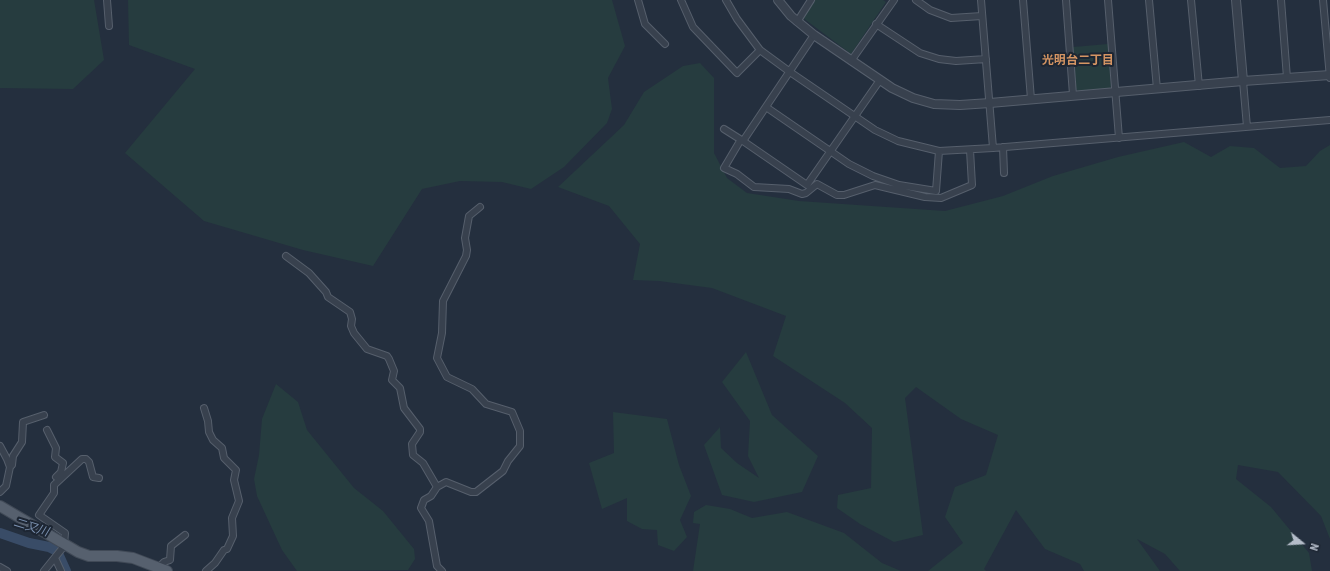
<!DOCTYPE html>
<meta charset="utf-8">
<style>
body{margin:0}
#map{position:relative;width:1330px;height:571px;overflow:hidden;background:#242f3e;font-family:"Roboto Condensed",sans-serif}
canvas{display:block}
.north{position:absolute;left:1282px;top:523px;width:40px;height:40px;-webkit-text-stroke:3px #1d2633;paint-order:stroke;rotate:108deg;font-size:11px;font-weight:700;line-height:16px;text-align:center;color:#b4bcc9}
.north::after{content:'';display:block;margin:auto;width:14px;height:18px;background:#b4bcc9;clip-path:polygon(50% 0,100% 100%,50% 72%,0 100%)}
</style>
<div id="map">
<canvas width="1330" height="571"></canvas>
<div class="north">N</div>
</div>
<script>
const g = document.querySelector('canvas').getContext('2d');
g.lineJoin = 'round';
function fill(path, color) { g.fillStyle = color; g.fill(path, 'evenodd'); }
const shape = rows => new Path2D(rows.map(r => 'M' + r).join(''));
function strokePath(path, color, width, dash) { g.strokeStyle = color; g.lineWidth = width; g.lineCap = dash ? 'butt' : 'round'; g.setLineDash(dash || []); g.stroke(path); }
function label(font, color, halo, rows, align = 'center') {
  g.font = font + ' "Roboto Condensed","Noto Sans JP",sans-serif'; g.lineWidth = 4; g.setLineDash([]); g.textBaseline = 'middle'; g.strokeStyle = halo; g.fillStyle = color; for (const [text, x, y, turn = 0] of rows) {
    g.save(); g.translate(x, y); g.rotate((+turn || 0) * Math.PI / 180); g.textAlign = isNaN(turn) ? turn : align; if (halo) g.strokeText(text, 0, 0); g.fillText(text, 0, 0); g.restore();
  }
}
const green = shape([
 [0,0,94,0,104,60,73,89,0,88],
 [128,0,612,0,625,46,608,78,612,109,607,123,564,167,531,189,502,182,460,181,422,189,373,266,303,250,204,221,125,153,195,69,129,45],
 [815,0,883,0,886,2,851,54,803,18],
 [1108,44,1111,86,1110,88,1079,91,1076,89,1073,47],
 [700,63,714,78,714,153,727,178,747,193,799,201,945,211,1003,196,1053,176,1118,157,1184,142,1211,157,1230,146,1254,148,1280,168,1306,166,1320,151,1330,145,1330,539,1321,516,1278,472,1238,465,1236,479,1271,507,1309,553,1312,571,1180,571,1165,554,1137,539,1160,571,1084,571,1080,564,1045,549,1016,510,984,569,986,571,928,571,963,543,945,517,955,487,986,475,998,435,961,419,916,387,905,398,923,535,894,542,860,524,837,508,838,495,871,488,872,428,845,403,773,356,786,316,712,288,659,281,633,280,640,244,609,206,558,187,624,125,644,92,683,66],
 [746,352,772,415,818,456,802,492,754,502,722,495,704,445,720,427,721,448,737,463,759,478,748,456,750,421,722,382],
 [276,384,298,402,307,430,354,488,383,511,414,549,415,559,408,570,297,571,282,550,257,496,254,479,259,455,262,419],
 [613,412,667,419,679,465,691,496,680,520,687,537,674,551,658,545,657,530,642,529,627,521,627,498,602,509,589,463,614,453],
 [706,505,730,509,752,518,787,512,844,533,882,563,901,571,693,571,700,524,693,523,694,512]
]);
const river = shape([
 [0,533,29,543,49,547,57,551,66,571]
]);
const minor = shape([
 [107,0,109,26],
 [638,0,645,24,665,44],
 [681,0,693,27,737,73,760,50],
 [726,0,737,19,760,50,790,72,875,130,898,141,939,151,993,148,1330,120],
 [916,0,930,10,951,18,982,16],
 [981,0,993,148],
 [1023,0,1031,99],
 [1066,0,1073,95],
 [1108,0,1119,138],
 [1149,0,1157,89],
 [1191,0,1199,86],
 [1281,0,1287,78],
 [1323,0,1330,78],
 [797,22,811,0],
 [876,24,920,53,939,59,956,61,986,59],
 [814,35,743,141,807,185,880,80],
 [851,61,894,0],
 [1243,81,1247,127],
 [766,107,849,164,873,176,899,185,936,191,939,151],
 [724,129,743,141,740,141,724,168,737,174,754,187,789,189,802,194,806,193,817,184,837,195,844,195,875,185,925,197,941,198,972,185,970,150],
 [1003,147,1004,173],
 [286,256,309,273,326,292,328,297,350,312,352,319,351,326,354,333,367,349,387,356,389,359,394,371,392,380,400,388,404,408,420,429,420,432,412,444,413,455,423,463,437,487,431,496,424,500,421,508,429,521,437,566,442,571],
 [204,408,208,421,209,432,213,440,222,448,224,458,236,470,234,480,239,501,232,518,233,536,227,549,224,550,215,563,206,571],
 [47,430,56,448,55,457,63,463,61,472,56,477],
 [0,446,7,459,10,467,6,486,0,492],
 [10,467,12,465,13,456,22,442,23,422,44,415],
 [437,487,446,482,471,492,476,492,503,471,508,461,520,446,520,431,512,412,486,404,472,389,447,377,437,358,442,333,443,301,466,256,467,250,465,238,469,216,480,207],
 [64,545,65,533,39,515,54,493,54,485,82,459,86,459,89,462,93,477,99,478],
 [55,558,61,571],
 [0,567,7,571],
 [159,567,164,562,170,560,171,546,185,535],
 [44,571,65,545]
]);
const tertiary = shape([
 [778,0,791,16,814,35,892,88,913,98,934,104,960,105,990,103,1243,81,1330,75],
 [1236,0,1243,81]
]);
const primary = shape([
 [0,506,78,552,89,556,117,556,133,558,167,571]
]);
const neighbourhoodNames = [
 ["光明台二丁目",1078,61]
];
const waterNames = [
 ["二又川",31,528,17]
];
fill(green, '#263c3f');
strokePath(river, '#394c67', 10);
strokePath(minor, '#565f6c', 8);
strokePath(tertiary, '#565f6c', 10);
strokePath(primary, '#414a57', 12);
strokePath(minor, '#38414e', 6);
strokePath(tertiary, '#38414e', 8);
strokePath(primary, '#56606e', 10);
label('bold 12px', '#d59563', '#1d2633', neighbourhoodNames);
label('italic 12px', '#7c92b1', '#1d2633', waterNames);
</script>
